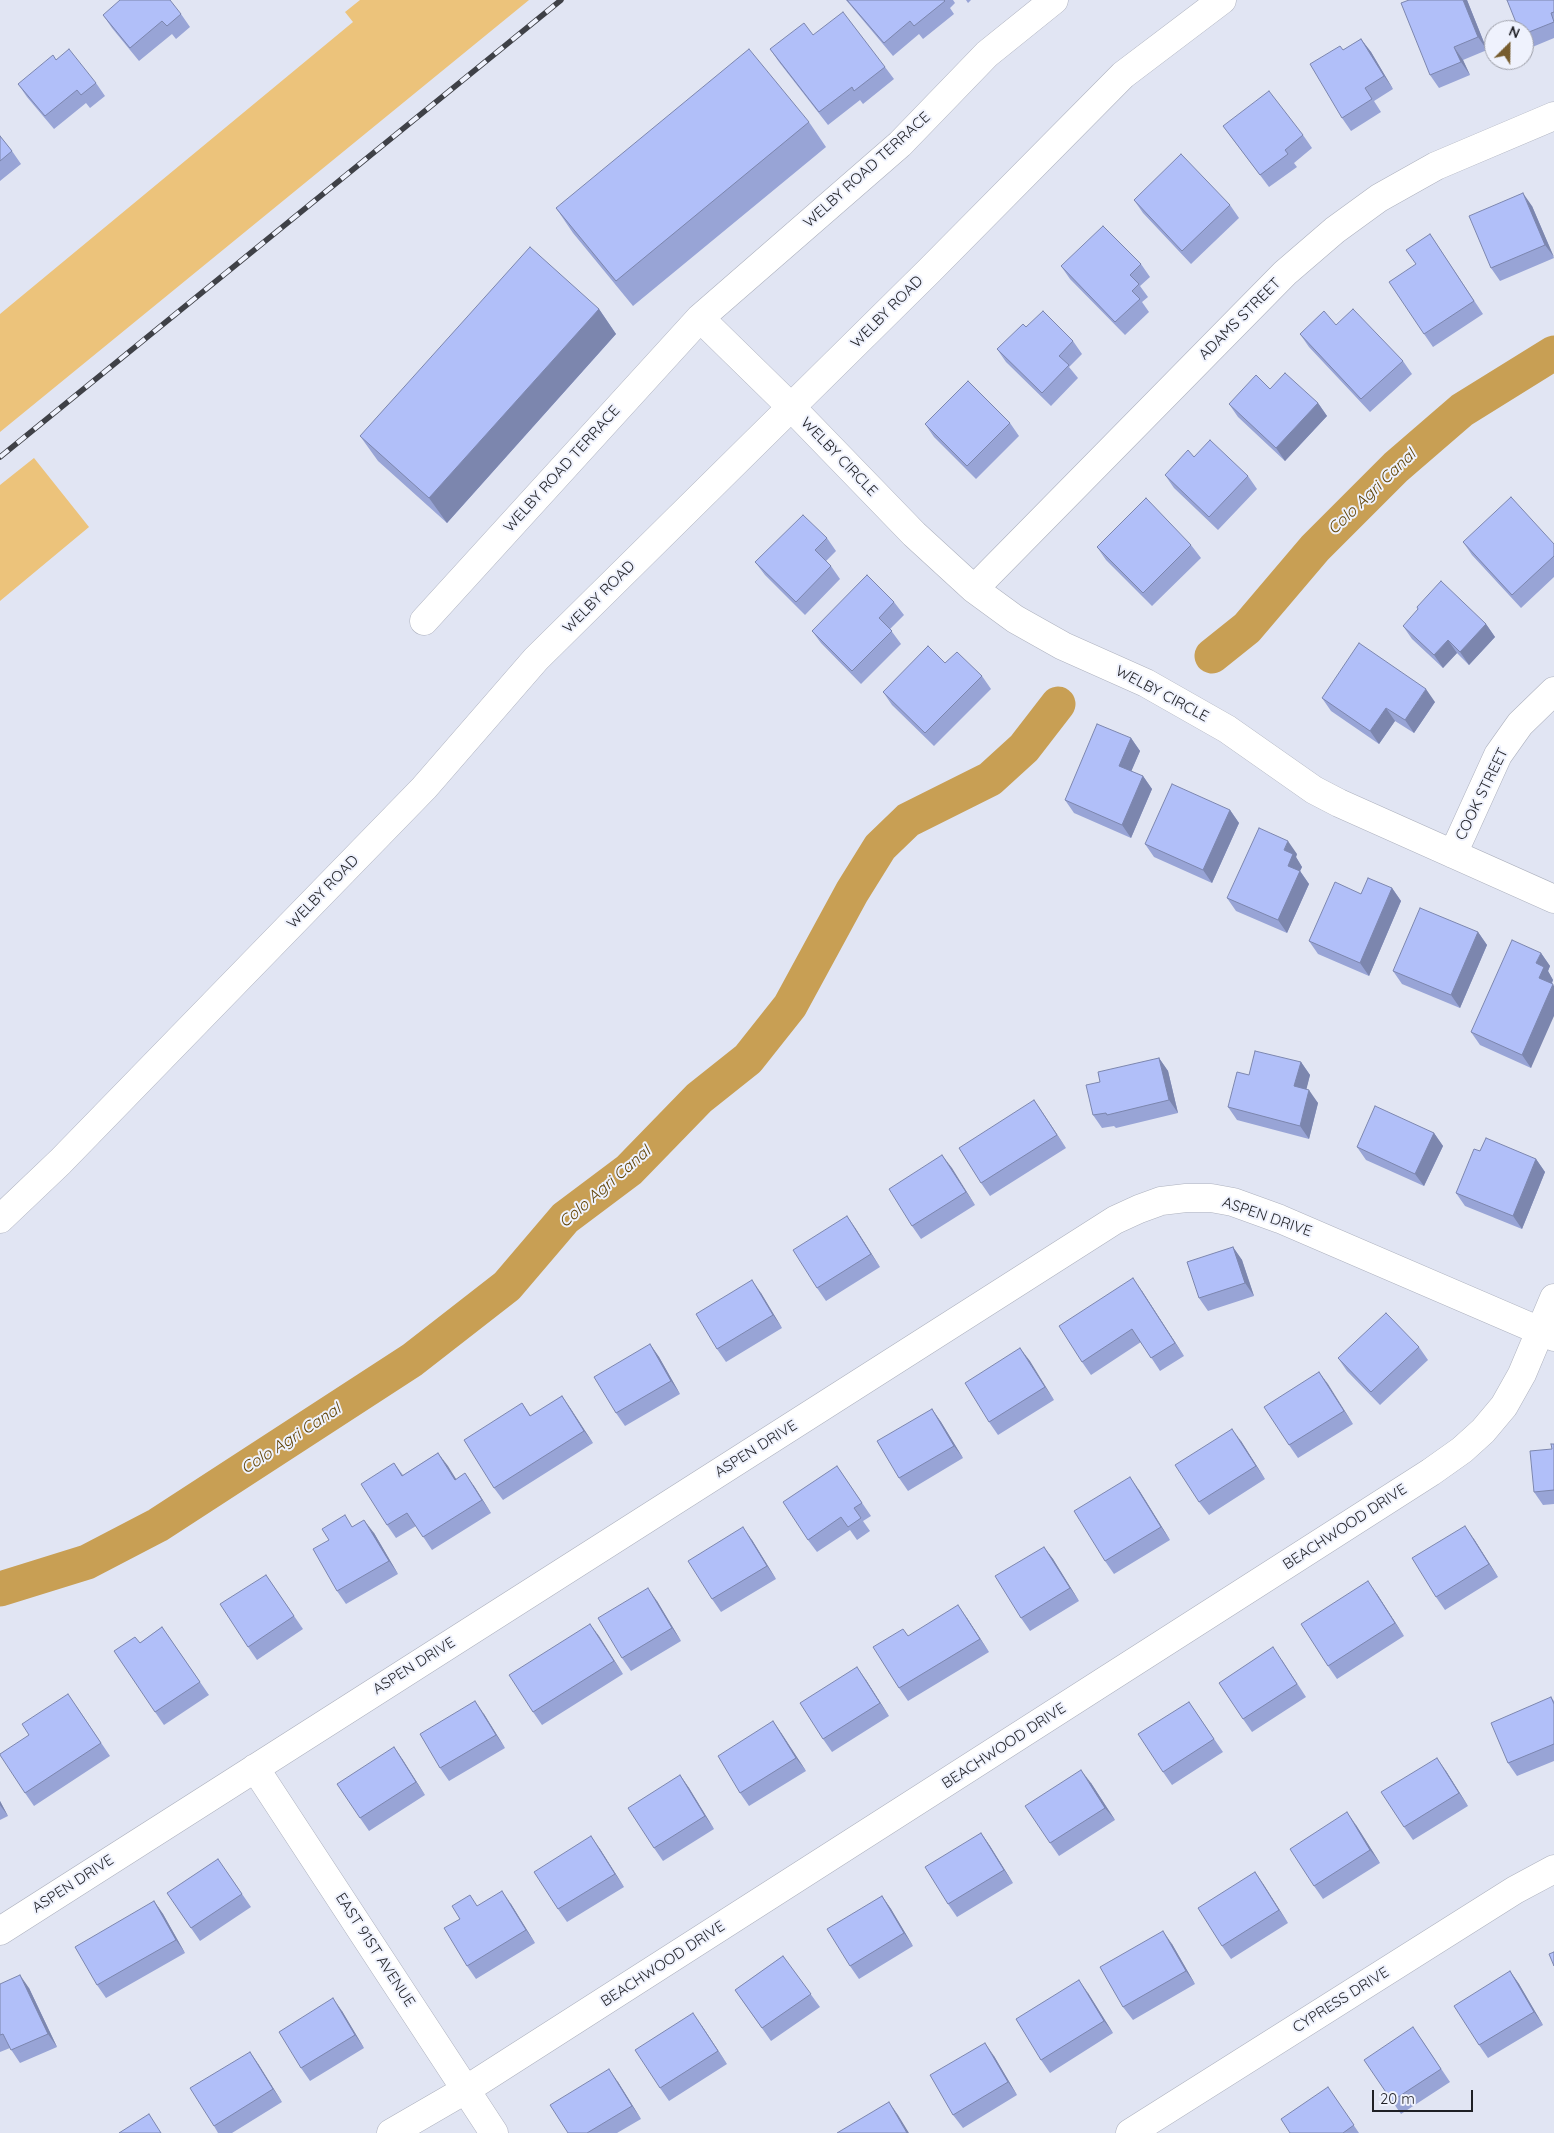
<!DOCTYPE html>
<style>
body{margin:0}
#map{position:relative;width:1554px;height:2133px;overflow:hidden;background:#e1e5f3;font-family:Quicksand,sans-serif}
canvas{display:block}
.north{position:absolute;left:1484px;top:20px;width:50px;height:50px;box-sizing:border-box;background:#eff2fd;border:1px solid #9c9ea7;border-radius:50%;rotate:23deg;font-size:14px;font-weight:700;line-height:20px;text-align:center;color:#1f2025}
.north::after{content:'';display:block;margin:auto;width:18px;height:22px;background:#775d2f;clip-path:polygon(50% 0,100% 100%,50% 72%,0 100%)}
.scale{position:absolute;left:1372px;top:2090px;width:101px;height:22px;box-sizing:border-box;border:2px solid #1f2025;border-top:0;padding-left:6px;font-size:15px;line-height:18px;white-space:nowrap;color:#1f2025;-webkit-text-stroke:4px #eff2fd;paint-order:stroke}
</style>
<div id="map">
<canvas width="1554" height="2133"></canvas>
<div class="north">N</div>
<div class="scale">20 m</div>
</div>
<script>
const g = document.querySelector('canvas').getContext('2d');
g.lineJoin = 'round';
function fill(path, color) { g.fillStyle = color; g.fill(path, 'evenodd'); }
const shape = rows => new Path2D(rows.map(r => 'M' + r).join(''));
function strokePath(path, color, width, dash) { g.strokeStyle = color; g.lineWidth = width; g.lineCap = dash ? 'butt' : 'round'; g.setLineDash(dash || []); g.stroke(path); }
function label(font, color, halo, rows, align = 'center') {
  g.font = font + ' Quicksand,sans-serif'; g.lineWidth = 4; g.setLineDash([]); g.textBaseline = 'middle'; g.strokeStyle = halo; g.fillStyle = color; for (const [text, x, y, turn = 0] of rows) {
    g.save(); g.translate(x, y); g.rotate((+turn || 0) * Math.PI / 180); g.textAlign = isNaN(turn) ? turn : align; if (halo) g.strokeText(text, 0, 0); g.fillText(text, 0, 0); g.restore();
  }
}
const green = shape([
 [360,0,529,0,0,432,0,314,353,22,345,12],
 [34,458,89,527,0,601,0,485]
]);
const canal = shape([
 [1212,656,1247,628,1315,548,1396,467,1462,410,1554,353],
 [0,1589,87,1562,158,1525,412,1360,507,1286,565,1218,629,1170,699,1098,748,1059,790,1006,852,892,880,847,908,820,990,779,1024,748,1058,704]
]);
const street = shape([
 [700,318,791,407,914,534,974,589,1015,619,1063,646,1146,683,1227,729,1314,790,1339,803,1554,899],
 [974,589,1285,273,1335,230,1379,198,1436,166,1554,116],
 [424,621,700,318,900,144,987,54,1054,0],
 [1453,854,1498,755,1520,724,1554,691],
 [255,1768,494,2133],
 [0,1931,1115,1220,1139,1209,1161,1201,1186,1198,1211,1198,1233,1202,1280,1219,1554,1337],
 [391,2133,467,2089,1431,1472,1462,1450,1483,1431,1504,1406,1522,1374,1554,1298],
 [1130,2133,1515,1890,1554,1869]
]);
const secondary = shape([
 [0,1219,60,1162,424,788,536,659,929,271,1123,75,1222,0]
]);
const rail = shape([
 [0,457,561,0]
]);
const wall = shape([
 [846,0,953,0,955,3,950,8,954,14,923,39,919,34,893,56],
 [966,0,971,0,968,3],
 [1467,0,1487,50,1463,60,1470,75,1439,88,1430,75],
 [1554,0,1554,38,1530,48,1524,39,1524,34],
 [181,14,190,27,176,39,172,34,139,61,112,28,103,15],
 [813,35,885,67,894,79,863,104,860,100,828,125,779,62,770,49],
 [1361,39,1371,52,1393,89,1374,101,1381,112,1351,131,1342,118,1343,50],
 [56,60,96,83,105,96,90,108,86,103,54,129,27,97,18,84],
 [809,122,826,147,633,306,573,233,556,208],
 [1223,126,1303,135,1312,148,1294,163,1297,167,1269,187],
 [0,136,12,151,21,164,0,181],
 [1134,200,1230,205,1239,218,1191,264,1143,213],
 [1532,206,1554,258,1500,281,1491,268],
 [1430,234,1483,314,1433,347,1424,334],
 [1141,264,1150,277,1140,286,1148,297,1142,302,1149,312,1125,335,1070,279,1061,266],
 [599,309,616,334,447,523,378,461,360,436],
 [1336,325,1403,361,1412,374,1370,412,1309,347,1300,334],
 [1026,327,1073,341,1082,354,1069,367,1078,378,1051,406,1006,362,997,349],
 [1270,389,1318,403,1327,416,1285,461,1238,417,1229,404],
 [1010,423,1019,436,976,479,934,437,925,424],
 [1194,457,1248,476,1257,489,1218,530,1174,488,1165,475],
 [827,538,836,551,826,561,831,566,840,579,805,615,765,575,755,562],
 [1463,542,1554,544,1554,577,1521,608,1472,555],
 [1191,545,1201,558,1152,606,1106,560,1097,547],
 [894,602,904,615,890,629,901,644,861,684,821,643,812,631],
 [1486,624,1495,637,1469,665,1457,653,1443,668,1412,639,1403,626],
 [945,663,982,676,991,689,934,746,892,705,883,692],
 [1322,698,1435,702,1414,733,1395,721,1379,744,1331,711],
 [1131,738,1140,751,1131,771,1143,776,1152,789,1131,838,1074,813,1065,800],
 [1230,810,1239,823,1212,883,1154,857,1145,844],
 [1297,854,1296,857,1302,867,1300,871,1309,884,1287,933,1236,911,1227,898],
 [1392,888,1401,901,1369,976,1318,954,1309,941],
 [1478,932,1487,945,1460,1008,1402,984,1393,971],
 [1541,953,1550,966,1548,971,1553,980,1531,1068,1480,1045,1471,1032],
 [1159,1058,1168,1071,1178,1113,1116,1128,1114,1126,1102,1128,1093,1115,1100,1082],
 [1301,1062,1310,1075,1306,1089,1318,1103,1309,1139,1237,1120,1228,1107,1249,1075],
 [1034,1100,1066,1148,990,1196,981,1183],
 [1434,1133,1443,1146,1424,1186,1366,1160,1357,1147],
 [1480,1151,1536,1159,1545,1172,1522,1229,1465,1206,1456,1193],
 [942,1155,975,1205,921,1239,912,1226],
 [847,1216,880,1267,826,1301,817,1288],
 [1233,1247,1242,1260,1254,1296,1208,1311,1199,1298],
 [1142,1291,1184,1356,1160,1371,1141,1342,1091,1375,1082,1362],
 [761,1293,782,1328,726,1362,717,1349],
 [650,1344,659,1357,680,1394,625,1426,616,1413],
 [1419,1347,1428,1360,1380,1405,1347,1371,1338,1358],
 [1020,1348,1054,1400,998,1435,989,1422],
 [1319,1372,1353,1424,1298,1458,1289,1445],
 [562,1396,593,1443,503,1500,494,1488,522,1403,531,1416],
 [932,1409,941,1422,963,1458,908,1491,899,1478],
 [1241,1441,1265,1479,1209,1515,1199,1502],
 [1554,1444,1554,1504,1543,1505,1534,1492],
 [438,1453,456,1479,474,1486,491,1513,432,1550,416,1526,396,1538,387,1525,394,1463,403,1475],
 [837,1466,871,1516,863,1521,870,1531,857,1540,850,1530,817,1552,808,1540],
 [1139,1490,1170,1540,1114,1574,1105,1561],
 [353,1526,374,1533,398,1574,346,1604,337,1591],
 [1474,1539,1498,1577,1445,1610,1436,1597],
 [752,1540,776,1579,721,1612,712,1599],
 [1044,1547,1053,1559,1079,1601,1030,1631,1021,1618],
 [266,1575,303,1629,257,1660,248,1647],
 [1377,1594,1404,1636,1337,1679,1328,1666],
 [657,1601,681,1641,631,1671,622,1658],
 [967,1618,989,1652,908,1701,899,1688,908,1636],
 [590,1624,623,1674,542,1725,533,1712],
 [162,1627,209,1695,164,1725,155,1712,140,1643],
 [1282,1660,1306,1697,1252,1732,1243,1719],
 [866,1680,889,1716,832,1752,823,1739],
 [1551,1697,1554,1701,1554,1761,1517,1776,1508,1763],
 [1189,1702,1223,1752,1172,1785,1163,1772],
 [77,1707,110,1756,34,1806,25,1793,29,1735],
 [484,1714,505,1748,449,1781,440,1768],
 [773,1721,806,1771,749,1806,740,1793],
 [394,1747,425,1795,369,1831,360,1818],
 [1446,1771,1468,1806,1413,1840,1404,1827],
 [680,1775,689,1788,714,1829,663,1861,654,1848],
 [1091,1783,1115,1820,1059,1856,1050,1843],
 [0,1801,8,1816,0,1820],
 [1356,1825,1380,1863,1323,1899,1314,1886],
 [981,1833,990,1846,1013,1883,957,1917,948,1904],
 [600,1849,624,1887,567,1922,558,1909],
 [227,1872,251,1907,200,1941,191,1928],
 [1255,1872,1288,1923,1231,1959,1222,1946],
 [882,1896,891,1909,913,1946,859,1979,850,1966],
 [154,1901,163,1914,185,1953,106,1998,97,1985],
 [511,1904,535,1943,476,1979,467,1966,460,1919,477,1906],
 [1172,1944,1195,1984,1133,2020,1123,2007],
 [783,1956,820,2007,771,2041,735,1990],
 [1510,1971,1519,1984,1543,2025,1488,2058,1479,2045],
 [0,1984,29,1988,57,2047,20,2063,10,2048,0,2052],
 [1088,1993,1113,2033,1050,2073,1041,2060],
 [342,2011,364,2048,310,2081,301,2068],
 [702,2026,727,2064,669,2101,660,2088],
 [1422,2040,1450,2082,1401,2114,1392,2101],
 [250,2052,282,2102,232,2133,218,2133,214,2126],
 [994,2056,1017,2095,963,2128,953,2115],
 [618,2082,641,2119,617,2133,568,2133],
 [1328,2087,1359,2133,1290,2133]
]);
const shadedWall = shape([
 [1463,0,1467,0,1487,50,1478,37],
 [1361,39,1371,52,1393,89,1384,76],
 [1454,47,1463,60,1470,75,1461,62],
 [1523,193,1532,206,1554,257,1545,245],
 [599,309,616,334,447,523,429,498],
 [1318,403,1327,416,1285,461,1276,448],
 [1486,624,1495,637,1469,665,1460,652],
 [1448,640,1457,653,1443,668,1434,655],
 [1426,689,1435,702,1414,733,1405,720],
 [1386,708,1395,721,1379,744,1370,731],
 [1131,738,1140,751,1128,779,1119,766],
 [1143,776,1152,789,1131,838,1122,825],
 [1230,810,1239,823,1212,883,1203,870],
 [1288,841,1297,854,1296,857,1302,867,1300,871,1309,884,1287,933,1278,920,1288,866,1284,850],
 [1392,888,1401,901,1369,976,1360,963],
 [1478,932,1487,945,1460,1008,1451,995],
 [1541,953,1550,966,1548,971,1553,980,1548,991,1539,978,1536,963],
 [1553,984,1554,986,1554,1016,1531,1068,1522,1055],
 [1159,1058,1168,1071,1178,1113,1169,1100],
 [1301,1062,1310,1075,1304,1099,1294,1086],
 [1309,1090,1318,1103,1309,1139,1300,1126],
 [1034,1100,1043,1113,1066,1148,1057,1135],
 [1434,1133,1443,1146,1424,1186,1415,1174],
 [942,1155,952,1168,975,1205,966,1192],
 [1536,1159,1545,1172,1522,1229,1513,1216],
 [847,1216,856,1229,880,1267,871,1254],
 [1233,1247,1242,1260,1254,1296,1245,1283],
 [1133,1278,1142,1291,1184,1356,1175,1343],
 [752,1280,761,1293,782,1328,773,1315],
 [650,1344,659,1357,680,1394,671,1381],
 [1020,1348,1030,1361,1054,1400,1045,1387],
 [1319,1372,1328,1384,1353,1424,1344,1411],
 [562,1396,571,1409,593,1443,584,1431],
 [932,1409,941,1422,963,1458,954,1446],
 [1232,1429,1241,1441,1265,1479,1256,1466],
 [438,1453,448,1466,464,1492,455,1480],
 [465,1473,474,1486,491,1513,482,1500],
 [1130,1477,1139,1490,1170,1540,1161,1527],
 [364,1520,374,1533,398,1574,389,1561],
 [1465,1526,1474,1539,1498,1577,1489,1564],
 [743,1527,752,1540,776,1579,767,1566],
 [1044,1547,1053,1559,1079,1601,1070,1588],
 [1368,1581,1377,1594,1404,1636,1395,1623],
 [648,1588,657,1601,681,1641,672,1628],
 [958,1605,967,1618,989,1652,980,1639],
 [590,1624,599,1636,623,1674,614,1661],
 [857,1667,866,1680,889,1716,880,1703],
 [475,1701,484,1714,505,1748,496,1735],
 [773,1721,782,1734,806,1771,796,1758],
 [394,1747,403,1760,425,1795,416,1782],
 [1437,1758,1446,1771,1468,1806,1459,1793],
 [1081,1770,1091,1783,1115,1820,1105,1808],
 [680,1775,689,1788,714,1829,705,1816],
 [0,1801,8,1816,0,1805],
 [1347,1812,1356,1825,1380,1863,1370,1850],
 [981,1833,990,1846,1013,1883,1004,1870],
 [591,1836,600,1849,624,1887,615,1874],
 [1255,1872,1264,1885,1288,1923,1279,1910],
 [502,1891,511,1904,535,1943,526,1930],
 [882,1896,891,1909,913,1946,904,1933],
 [154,1901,163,1914,185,1953,176,1940],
 [1163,1931,1172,1944,1195,1984,1186,1971],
 [1510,1971,1519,1984,1543,2025,1534,2012],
 [20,1975,29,1988,57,2047,48,2034],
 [1079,1980,1088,1993,1113,2033,1104,2021],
 [333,1998,342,2011,364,2048,355,2035],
 [693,2013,702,2026,727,2064,718,2051],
 [985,2043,994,2056,1017,2095,1008,2082],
 [250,2052,259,2065,282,2102,273,2089],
 [609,2069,618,2082,641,2119,632,2106],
 [889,2102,898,2115,909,2133,907,2133]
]);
const building = shape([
 [120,0,170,0,181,14,167,26,162,21,130,48,103,15,120,0],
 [847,0,944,0,945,1,914,26,910,21,884,43,847,0],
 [1409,0,1463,0,1478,37,1454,47,1461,62,1430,75,1401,3,1409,0],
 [1507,0,1554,0,1554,12,1551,13,1554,22,1524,34,1524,30,1519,30,1507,0],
 [843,12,885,67,854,91,852,87,819,112,770,49,804,23,813,35,843,12],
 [1361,39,1384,76,1365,88,1372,99,1342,118,1310,64,1340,46,1343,50,1361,39],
 [69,49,96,83,81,95,77,90,45,116,18,84,53,55,56,60,69,49],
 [749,49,809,122,616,281,556,208,749,49],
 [1269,91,1303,135,1285,150,1288,154,1260,175,1223,126,1269,91],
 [0,136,12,151,0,161,0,136],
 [1181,154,1230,205,1182,251,1134,200,1181,154],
 [1523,193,1545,245,1491,268,1469,216,1523,193],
 [1103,226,1141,264,1130,275,1139,284,1132,291,1140,299,1115,322,1061,266,1103,226],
 [1430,234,1474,301,1424,334,1389,282,1416,264,1406,250,1430,234],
 [530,247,599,309,429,498,360,436,530,247],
 [1353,309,1403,361,1361,399,1300,334,1324,311,1336,325,1353,309],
 [1043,311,1073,341,1059,356,1069,365,1042,393,997,349,1023,324,1026,327,1043,311],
 [1285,373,1318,403,1276,448,1229,404,1256,375,1270,389,1285,373],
 [968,381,1010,423,967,466,925,424,968,381],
 [1210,440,1248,476,1209,517,1165,475,1188,450,1194,457,1210,440],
 [1511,497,1554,544,1554,556,1512,595,1463,542,1511,497],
 [1146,498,1191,545,1143,593,1097,547,1146,498],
 [803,515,827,538,815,550,831,566,796,602,755,562,803,515],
 [867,575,894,602,879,618,892,631,852,671,812,631,867,575],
 [1441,581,1486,624,1460,652,1448,640,1434,655,1403,626,1418,609,1417,607,1441,581],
 [1359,643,1426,689,1405,720,1386,708,1370,731,1322,698,1359,643],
 [928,646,945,663,957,652,982,676,925,733,883,692,928,646],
 [1097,724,1131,738,1119,766,1143,776,1122,825,1065,800,1097,724],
 [1172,784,1230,810,1203,870,1145,844,1172,784],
 [1259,828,1288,841,1284,850,1293,854,1288,866,1300,871,1278,920,1227,898,1259,828],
 [1368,878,1392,888,1360,963,1309,941,1335,882,1361,894,1368,878],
 [1420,908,1478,932,1451,995,1393,971,1420,908],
 [1512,940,1541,953,1536,963,1544,967,1539,978,1553,984,1522,1055,1471,1032,1512,940],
 [1255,1051,1301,1062,1294,1086,1309,1090,1300,1126,1228,1107,1237,1072,1249,1075,1255,1051],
 [1159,1058,1169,1100,1107,1115,1106,1113,1093,1115,1086,1085,1100,1082,1098,1072,1159,1058],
 [1034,1100,1057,1135,981,1183,959,1148,1034,1100],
 [1375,1106,1434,1133,1415,1174,1357,1147,1375,1106],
 [1486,1138,1536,1159,1513,1216,1456,1193,1474,1149,1480,1151,1486,1138],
 [942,1155,966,1192,912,1226,889,1189,942,1155],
 [847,1216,871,1254,817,1288,793,1250,847,1216],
 [1233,1247,1245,1283,1199,1298,1187,1262,1233,1247],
 [1133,1278,1175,1343,1151,1358,1132,1329,1082,1362,1059,1326,1133,1278],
 [752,1280,773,1315,717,1349,696,1314,752,1280],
 [1386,1313,1419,1347,1371,1392,1338,1358,1386,1313],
 [650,1344,671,1381,616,1413,594,1377,650,1344],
 [1020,1348,1045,1387,989,1422,965,1383,1020,1348],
 [1319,1372,1344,1411,1289,1445,1264,1407,1319,1372],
 [562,1396,584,1431,494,1488,464,1440,522,1403,530,1416,562,1396],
 [932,1409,954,1446,899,1478,877,1441,932,1409],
 [1232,1429,1256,1466,1199,1502,1175,1465,1232,1429],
 [1551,1444,1554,1444,1554,1490,1534,1492,1530,1451,1552,1449,1551,1444],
 [438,1453,455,1480,465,1473,482,1500,423,1537,407,1513,387,1525,361,1484,394,1463,402,1476,438,1453],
 [837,1466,862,1503,854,1508,861,1518,848,1527,841,1517,808,1540,783,1502,837,1466],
 [1130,1477,1161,1527,1105,1561,1074,1511,1130,1477],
 [345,1515,352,1527,364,1520,389,1561,337,1591,313,1549,329,1540,322,1529,345,1515],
 [1465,1526,1489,1564,1436,1597,1412,1558,1465,1526],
 [743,1527,767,1566,712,1599,688,1561,743,1527],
 [1044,1547,1070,1588,1021,1618,995,1576,1044,1547],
 [266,1575,294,1616,248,1647,220,1604,266,1575],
 [1368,1581,1395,1623,1328,1666,1301,1624,1368,1581],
 [648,1588,672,1628,622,1658,598,1618,648,1588],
 [958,1605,980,1639,899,1688,873,1647,903,1629,908,1636,958,1605],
 [590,1624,614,1661,533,1712,509,1675,590,1624],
 [162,1627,200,1682,155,1712,114,1651,135,1637,140,1643,162,1627],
 [1273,1647,1297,1684,1243,1719,1219,1683,1273,1647],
 [857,1667,880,1703,823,1739,800,1703,857,1667],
 [68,1694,101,1743,25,1793,0,1755,0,1754,29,1735,22,1724,68,1694],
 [1551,1697,1554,1704,1554,1744,1508,1763,1491,1723,1551,1697],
 [475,1701,496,1735,440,1768,420,1734,475,1701],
 [1189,1702,1214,1739,1163,1772,1138,1734,1189,1702],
 [773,1721,796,1758,740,1793,718,1756,773,1721],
 [394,1747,416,1782,360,1818,337,1784,394,1747],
 [1437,1758,1459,1793,1404,1827,1381,1792,1437,1758],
 [1081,1770,1105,1808,1050,1843,1025,1806,1081,1770],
 [680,1775,705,1816,654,1848,628,1808,680,1775],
 [1347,1812,1370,1850,1314,1886,1290,1849,1347,1812],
 [981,1833,1004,1870,948,1904,925,1867,981,1833],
 [591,1836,615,1874,558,1909,534,1872,591,1836],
 [218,1859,242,1894,191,1928,167,1893,218,1859],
 [1255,1872,1279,1910,1222,1946,1198,1908,1255,1872],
 [502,1891,526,1930,467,1966,444,1928,460,1919,452,1906,470,1895,477,1906,502,1891],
 [882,1896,904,1933,850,1966,827,1929,882,1896],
 [154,1901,176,1940,97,1985,75,1947,154,1901],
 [1163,1931,1186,1971,1123,2007,1100,1967,1163,1931],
 [1554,1952,1554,1966,1549,1954,1554,1952],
 [783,1956,811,1994,762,2028,735,1990,783,1956],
 [1510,1971,1534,2012,1479,2045,1454,2006,1510,1971],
 [20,1975,48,2034,11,2050,3,2034,0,2035,0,1984,20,1975],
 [1079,1980,1104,2021,1041,2060,1016,2019,1079,1980],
 [333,1998,355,2035,301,2068,279,2032,333,1998],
 [693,2013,718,2051,660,2088,635,2050,693,2013],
 [1413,2027,1441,2069,1392,2101,1364,2060,1413,2027],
 [985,2043,1008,2082,953,2115,930,2075,985,2043],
 [250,2052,273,2089,214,2126,190,2088,250,2052],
 [609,2069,632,2106,587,2133,568,2133,550,2105,609,2069],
 [1328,2087,1354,2125,1343,2133,1290,2133,1281,2119,1328,2087],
 [889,2102,907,2133,837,2133,889,2102],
 [149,2114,161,2133,119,2133,149,2114]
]);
const streetNames = [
 ["WELBY ROAD TERRACE",867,170,-42],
 ["WELBY ROAD",887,312,-45],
 ["ADAMS STREET",1240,319,-45],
 ["WELBY CIRCLE",839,457,46],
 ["WELBY ROAD TERRACE",562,469,-48],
 ["WELBY ROAD",599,597,-45],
 ["WELBY CIRCLE",1162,694,28],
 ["COOK STREET",1482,794,-64],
 ["WELBY ROAD",323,892,-46],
 ["ASPEN DRIVE",1267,1217,19],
 ["ASPEN DRIVE",756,1449,-32],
 ["BEACHWOOD DRIVE",1345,1527,-33],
 ["ASPEN DRIVE",414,1666,-32],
 ["BEACHWOOD DRIVE",1004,1746,-33],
 ["ASPEN DRIVE",73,1884,-33],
 ["EAST 91ST AVENUE",375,1950,57],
 ["BEACHWOOD DRIVE",663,1964,-33],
 ["CYPRESS DRIVE",1341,2000,-32]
];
const waterNames = [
 ["Colo Agri Canal",1372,492,-44],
 ["Colo Agri Canal",605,1187,-41],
 ["Colo Agri Canal",291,1439,-33]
];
fill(green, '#ecc37b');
strokePath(canal, '#c89f54', 35);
strokePath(street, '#adb1be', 29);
strokePath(secondary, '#adb1be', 29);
strokePath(street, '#fff', 28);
strokePath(secondary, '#fff', 28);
strokePath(rail, '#3f4147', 5.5);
strokePath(rail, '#eff2fd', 4, [11]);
fill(wall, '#98a4d6');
fill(shadedWall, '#7c86ae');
fill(building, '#b1bff9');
strokePath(building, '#7c86ae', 1);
label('15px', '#1f2025', '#eff2fd', streetNames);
label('italic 16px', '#604305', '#eff2fd', waterNames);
</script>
